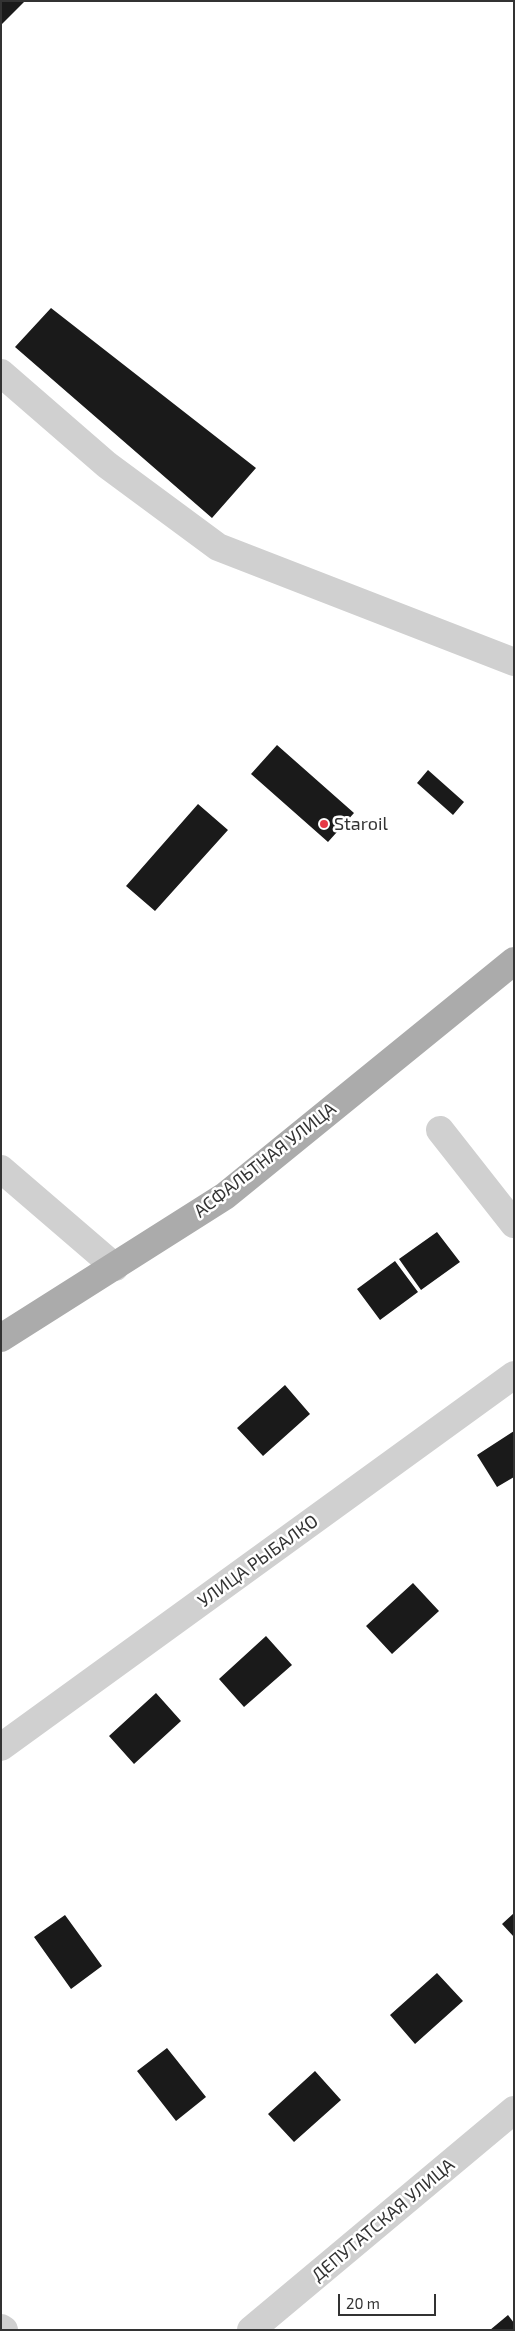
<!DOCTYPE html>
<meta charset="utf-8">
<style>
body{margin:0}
#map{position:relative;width:515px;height:2331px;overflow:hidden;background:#fff;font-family:"Exo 2",sans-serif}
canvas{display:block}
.frame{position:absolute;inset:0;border:2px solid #333;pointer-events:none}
.scale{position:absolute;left:338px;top:2294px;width:98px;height:22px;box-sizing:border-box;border:2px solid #333;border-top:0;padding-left:6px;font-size:15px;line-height:18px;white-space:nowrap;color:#333;-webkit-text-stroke:4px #fff;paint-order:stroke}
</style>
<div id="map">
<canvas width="515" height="2331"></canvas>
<div class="frame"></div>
<div class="scale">20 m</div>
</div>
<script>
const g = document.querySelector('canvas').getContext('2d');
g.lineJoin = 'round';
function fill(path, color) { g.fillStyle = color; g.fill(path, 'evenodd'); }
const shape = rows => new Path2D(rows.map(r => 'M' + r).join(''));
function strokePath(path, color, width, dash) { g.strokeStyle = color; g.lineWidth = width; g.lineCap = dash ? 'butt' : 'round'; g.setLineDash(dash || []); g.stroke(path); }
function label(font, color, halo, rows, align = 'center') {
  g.font = font + ' "Exo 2",sans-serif'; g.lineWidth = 5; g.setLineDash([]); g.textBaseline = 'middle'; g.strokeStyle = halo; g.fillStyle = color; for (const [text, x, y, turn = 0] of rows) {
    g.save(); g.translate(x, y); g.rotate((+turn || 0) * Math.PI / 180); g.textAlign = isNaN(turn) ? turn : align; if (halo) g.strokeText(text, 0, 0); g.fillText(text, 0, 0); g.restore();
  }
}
const building = shape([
 [1,1,25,1,1,25],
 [51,308,256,468,212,518,15,347],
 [277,745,354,813,328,842,251,774],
 [428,770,464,802,453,815,417,783],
 [198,804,228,830,155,911,126,886],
 [437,1232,460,1262,421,1290,399,1259],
 [395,1261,418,1292,380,1320,357,1289],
 [285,1385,310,1414,263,1456,237,1428],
 [514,1431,514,1477,497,1487,477,1455],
 [413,1583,439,1611,392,1654,366,1626],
 [266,1636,292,1665,244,1707,219,1679],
 [156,1693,181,1721,134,1764,109,1736],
 [514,1913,514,1937,502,1924],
 [65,1915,102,1966,71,1989,34,1937],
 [437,1973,463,2001,415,2044,390,2015],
 [167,2048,206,2097,176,2121,137,2071],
 [315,2071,341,2100,294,2142,268,2114],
 [508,2315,514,2323,514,2330,490,2330]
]);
const minor = shape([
 [1,373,107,465,218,547,514,662],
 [440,1130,514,1224],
 [1,1169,115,1267],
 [1,1747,514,1375],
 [1,2328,4,2330],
 [251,2330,514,2110]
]);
const major = shape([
 [1,1338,225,1196,514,961]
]);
const markers = [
 [324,824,5,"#e63946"]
];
const poiNames = [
 ["Staroil",334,824]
];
const streetNames = [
 ["АСФАЛЬТНАЯ УЛИЦА",265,1160,-38],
 ["УЛИЦА РЫБАЛКО",258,1561,-36],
 ["ДЕПУТАТСКАЯ УЛИЦА",383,2220,-40]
];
fill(building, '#1a1a1a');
strokePath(minor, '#d0d0d0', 28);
strokePath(major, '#ababab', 28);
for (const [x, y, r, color] of markers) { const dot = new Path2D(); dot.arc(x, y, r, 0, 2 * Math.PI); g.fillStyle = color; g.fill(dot); strokePath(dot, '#fff', 2); }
label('18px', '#333', '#fff', poiNames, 'left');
label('18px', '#333', '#fff', streetNames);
</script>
